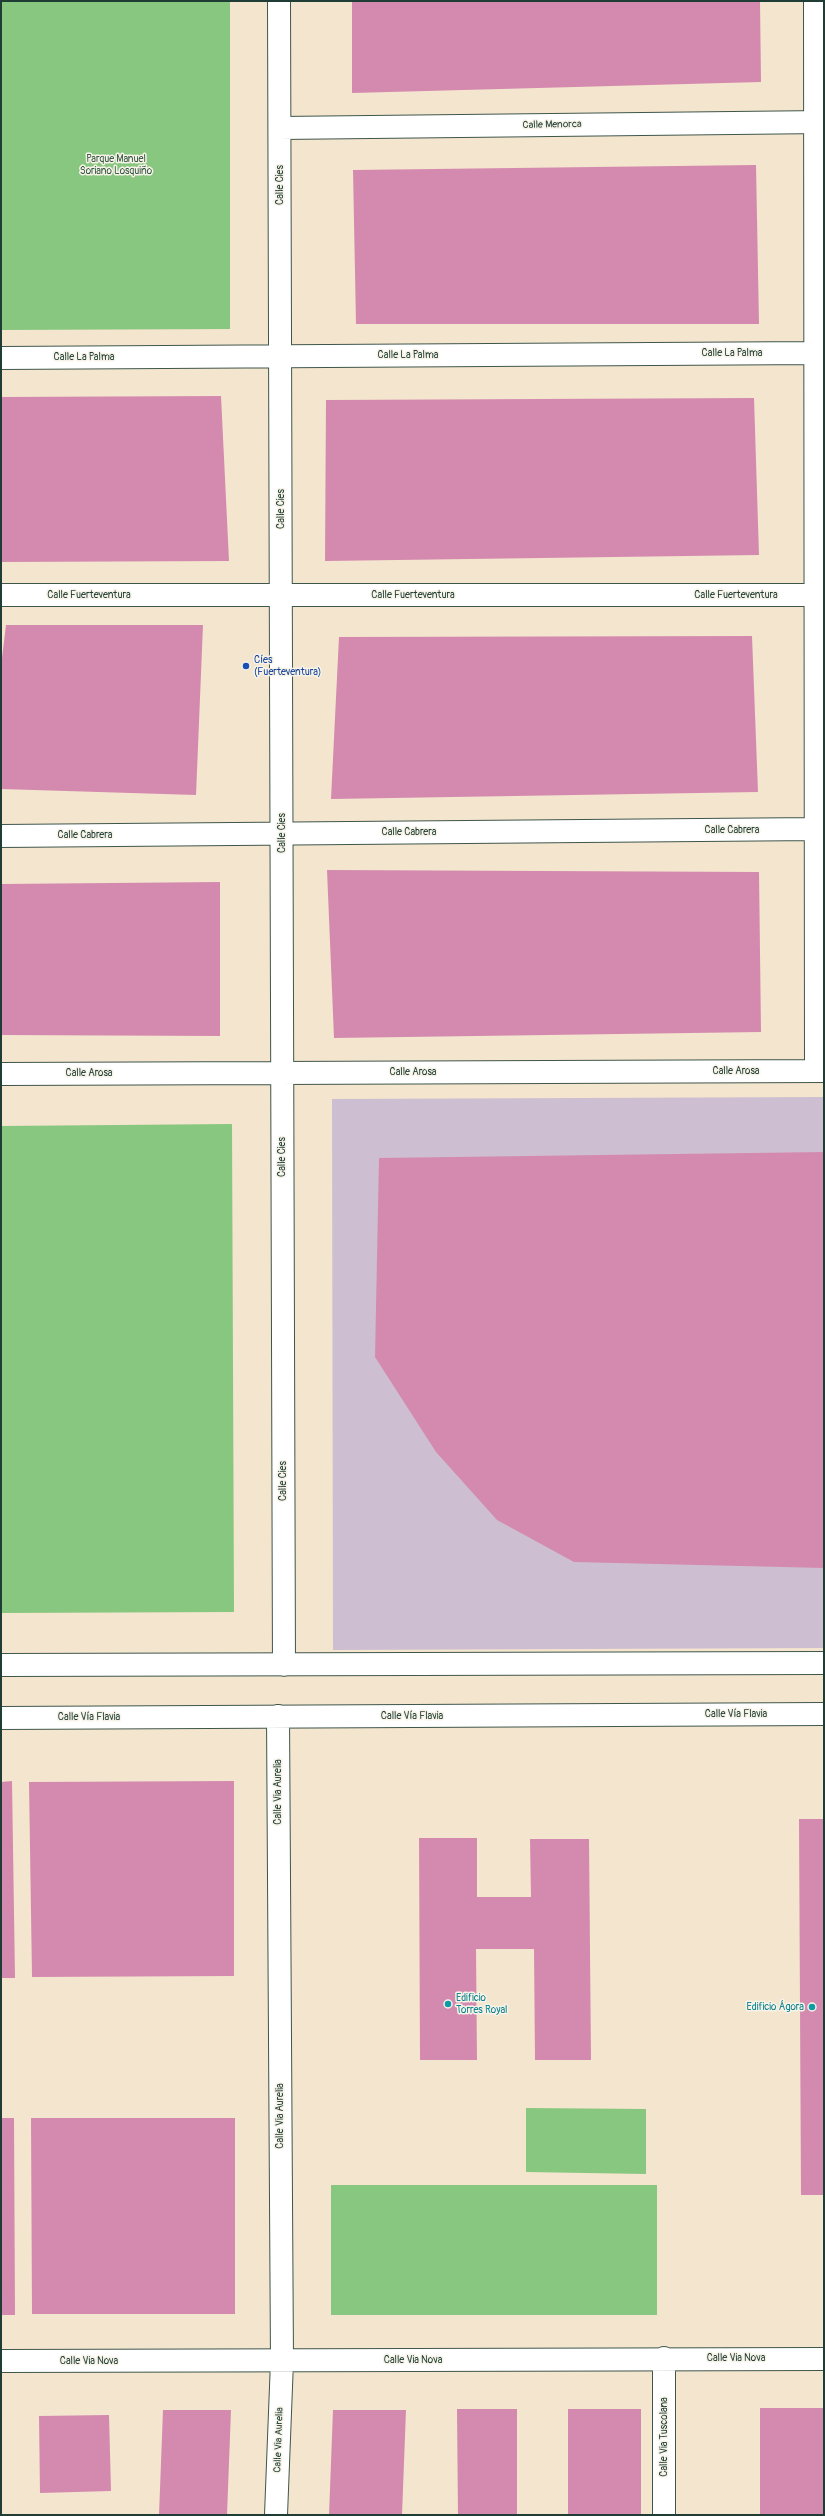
<!DOCTYPE html>
<meta charset="utf-8">
<style>
body{margin:0}
#map{position:relative;width:825px;height:2516px;overflow:hidden;background:#f4e5ce;font-family:Pangolin,sans-serif}
canvas{display:block}
.frame{position:absolute;inset:0;border:2px solid #1f3d34;pointer-events:none}
</style>
<div id="map">
<canvas width="825" height="2516"></canvas>
<div class="frame"></div>
</div>
<script>
const g = document.querySelector('canvas').getContext('2d');
g.lineJoin = 'round';
function fill(path, color) { g.fillStyle = color; g.fill(path, 'evenodd'); }
const shape = rows => new Path2D(rows.map(r => 'M' + r).join(''));
function strokePath(path, color, width, dash) { g.strokeStyle = color; g.lineWidth = width; g.lineCap = dash ? 'butt' : 'round'; g.setLineDash(dash || []); g.stroke(path); }
function label(font, color, halo, rows, align = 'center') {
  g.font = font + ' Pangolin,sans-serif'; g.lineWidth = 3; g.setLineDash([]); g.textBaseline = 'middle'; g.strokeStyle = halo; g.fillStyle = color; for (const [text, x, y, turn = 0] of rows) {
    g.save(); g.translate(x, y); g.rotate((+turn || 0) * Math.PI / 180); g.textAlign = isNaN(turn) ? turn : align; if (halo) g.strokeText(text, 0, 0); g.fillText(text, 0, 0); g.restore();
  }
}
const industrial = shape([
 [824,1097,824,1648,333,1650,332,1099]
]);
const green = shape([
 [1,1,230,1,230,329,1,330],
 [232,1124,234,1612,1,1613,1,1126],
 [526,2108,646,2109,646,2174,526,2172],
 [331,2185,657,2185,657,2315,331,2315]
]);
const building = shape([
 [352,1,760,1,761,82,352,93],
 [756,165,759,324,356,324,353,170],
 [221,396,229,561,1,562,1,397],
 [754,398,759,555,325,561,326,400],
 [6,625,203,625,196,795,1,789,1,666],
 [752,636,758,792,331,799,339,637],
 [327,870,759,872,761,1032,334,1038],
 [220,882,220,1036,1,1035,1,884],
 [824,1152,824,1568,574,1562,497,1520,436,1452,375,1357,379,1158],
 [12,1781,15,1978,1,1978,1,1782],
 [234,1781,234,1976,32,1977,29,1782],
 [799,1819,824,1819,824,2195,801,2195],
 [419,1838,477,1838,477,1897,531,1897,530,1839,589,1839,591,2060,535,2060,534,1949,476,1949,477,2060,420,2060],
 [1,2118,14,2118,15,2315,1,2315],
 [31,2118,235,2118,235,2314,32,2314],
 [760,2408,824,2408,824,2515,760,2515],
 [457,2409,517,2409,517,2515,458,2515],
 [568,2409,641,2409,641,2515,568,2515],
 [163,2410,231,2410,227,2515,159,2515],
 [333,2410,406,2410,402,2515,329,2515],
 [109,2415,111,2491,40,2493,39,2416]
]);
const minor = shape([
 [279,1,284,1665],
 [815,1,816,1071],
 [280,128,824,122],
 [1,358,816,353],
 [1,595,824,595],
 [1,836,816,829],
 [1,1074,824,1071],
 [1,1665,824,1663],
 [1,1718,824,1714],
 [664,2358,664,2515],
 [1,2361,824,2359],
 [276,2515,282,2361,278,1716]
]);
const markers = [
 [246,666,4,"#1a4fb4"],
 [448,2004,4,"#0f9aa8"],
 [812,2007,4,"#0f9aa8"]
];
const streetNames = [
 ["Calle Menorca",552,125,-1],
 ["Calle Cies",280,185,-90],
 ["Calle La Palma",732,353],
 ["Calle La Palma",408,355],
 ["Calle La Palma",84,357],
 ["Calle Cies",281,509,-90],
 ["Calle Fuerteventura",89,595],
 ["Calle Fuerteventura",413,595],
 ["Calle Fuerteventura",736,595],
 ["Calle Cabrera",732,830],
 ["Calle Cabrera",409,832],
 ["Calle Cies",282,833,-90],
 ["Calle Cabrera",85,835],
 ["Calle Arosa",736,1071],
 ["Calle Arosa",413,1072],
 ["Calle Arosa",89,1073],
 ["Calle Cies",282,1157,-90],
 ["Calle Cies",283,1481,-90],
 ["Calle Vía Flavia",736,1714],
 ["Calle Vía Flavia",412,1716],
 ["Calle Vía Flavia",89,1717],
 ["Calle Via Aurelia",278,1792,-90],
 ["Calle Via Aurelia",280,2116,-90],
 ["Calle Via Nova",736,2358],
 ["Calle Via Nova",413,2360],
 ["Calle Via Nova",89,2361],
 ["Calle Via Tuscolana",664,2437,-90],
 ["Calle Via Aurelia",279,2440,-88]
];
const parkNames = [
 ["Parque Manuel",116,159],
 ["Soriano Losquiño",116,171]
];
const transitNames = [
 ["Cíes",254,660],
 ["(Fuerteventura)",254,672]
];
const cultureNames = [
 ["Edificio",456,1998],
 ["Torres Royal",456,2010],
 ["Edificio Ágora",804,2007,"right"]
];
fill(industrial, '#cebed1');
fill(green, '#88c77f');
fill(building, '#d48aaf');
strokePath(minor, '#3f564b', 24);
strokePath(minor, '#fff', 22);
for (const [x, y, r, color] of markers) { const dot = new Path2D(); dot.arc(x, y, r, 0, 2 * Math.PI); g.fillStyle = color; g.fill(dot); strokePath(dot, '#f7f3e8', 1.5); }
label('10px', '#1f3d34', '#f7f3e8', streetNames);
label('10px', '#345943', '#f7f3e8', parkNames);
label('10px', '#164399', '#f7f3e8', transitNames, 'left');
label('10px', '#0d838f', '#f7f3e8', cultureNames, 'left');
</script>
